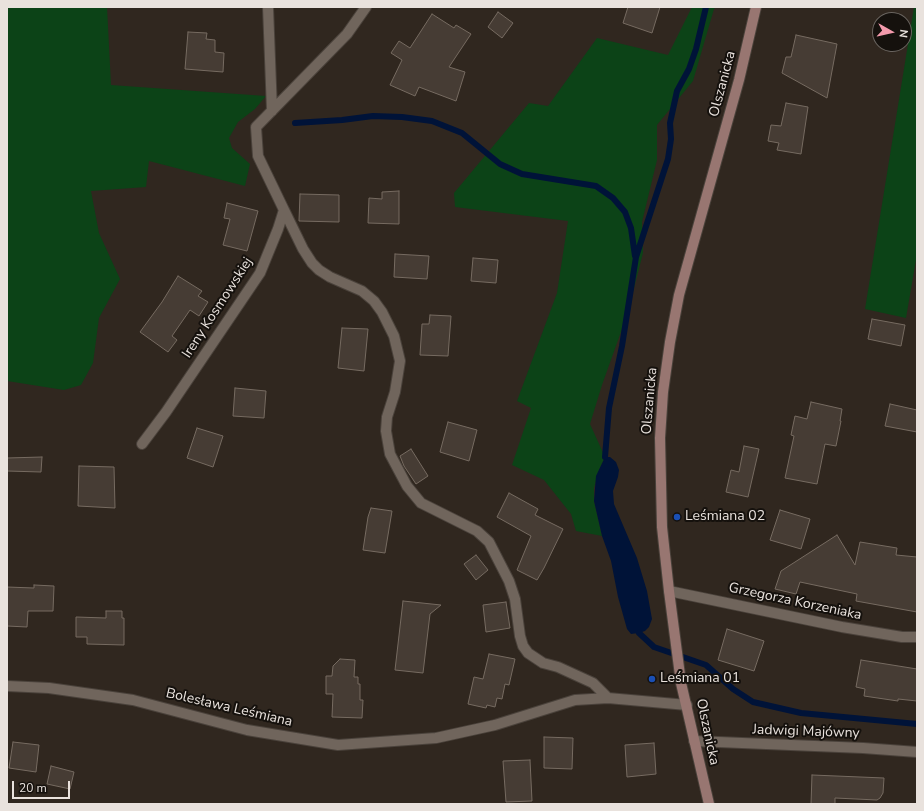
<!DOCTYPE html>
<meta charset="utf-8">
<style>
body{margin:0}
#map{position:relative;width:924px;height:811px;overflow:hidden;background:#30271f;font-family:"Nunito Sans",sans-serif}
canvas{display:block}
.frame{position:absolute;inset:0;border:8px solid #e9e2dd;pointer-events:none}
.north{position:absolute;left:872px;top:12px;width:40px;height:40px;box-sizing:border-box;background:#15110d;border:1px solid #6a6560;border-radius:50%;rotate:98deg;font-size:11px;font-weight:700;line-height:16px;text-align:center;color:#e9e2dd}
.north::after{content:'';display:block;margin:auto;width:14px;height:18px;background:#f39aac;clip-path:polygon(50% 0,100% 100%,50% 72%,0 100%)}
.scale{position:absolute;left:12px;top:781px;width:58px;height:18px;box-sizing:border-box;border:2px solid #e9e2dd;border-top:0;padding-left:5px;font-size:12px;line-height:14px;white-space:nowrap;color:#e9e2dd;-webkit-text-stroke:3px #15110d;paint-order:stroke}
</style>
<div id="map">
<canvas width="924" height="811"></canvas>
<div class="frame"></div>
<div class="north">N</div>
<div class="scale">20 m</div>
</div>
<script>
const g = document.querySelector('canvas').getContext('2d');
g.lineJoin = 'round';
function fill(path, color) { g.fillStyle = color; g.fill(path, 'evenodd'); }
const shape = rows => new Path2D(rows.map(r => 'M' + r).join(''));
function strokePath(path, color, width, dash) { g.strokeStyle = color; g.lineWidth = width; g.lineCap = dash ? 'butt' : 'round'; g.setLineDash(dash || []); g.stroke(path); }
function label(font, color, halo, rows, align = 'center') {
  g.font = font + ' "Nunito Sans",sans-serif'; g.lineWidth = 4; g.setLineDash([]); g.textBaseline = 'middle'; g.strokeStyle = halo; g.fillStyle = color; for (const [text, x, y, turn = 0] of rows) {
    g.save(); g.translate(x, y); g.rotate((+turn || 0) * Math.PI / 180); g.textAlign = isNaN(turn) ? turn : align; if (halo) g.strokeText(text, 0, 0); g.fillText(text, 0, 0); g.restore();
  }
}
const green = shape([
 [7,7,107,7,111,85,266,96,255,109,238,122,229,138,232,148,250,164,245,186,149,161,146,187,91,191,99,233,120,279,99,318,93,363,81,385,64,390,7,381],
 [692,7,716,7,714,9,693,81,657,125,657,160,642,222,643,253,627,315,602,385,590,424,605,457,600,468,594,488,594,501,602,536,576,531,571,514,544,480,512,465,531,408,517,401,557,293,568,221,455,207,454,193,529,103,548,106,597,38,668,55],
 [914,7,917,7,917,254,906,318,865,309]
]);
const water = shape([
 [605,457,610,457,616,462,619,470,618,477,613,491,614,504,637,558,647,591,652,619,649,627,645,631,639,633,631,634,627,629,618,597,611,561,602,536,594,501,596,476]
]);
const stream = shape([
 [295,123,342,120,373,116,402,117,432,121,462,133,500,164,522,174,596,186,613,198,625,212,631,228,635,256],
 [605,457,609,408,622,346,636,257,668,159,671,139,670,123,677,91,689,69,696,49,706,7],
 [639,633,654,647,706,665,733,689,753,702,801,713,917,724]
]);
const building = shape([
 [628,7,660,7,652,33,623,23,628,7],
 [498,12,513,23,502,38,488,27,498,12],
 [432,14,454,28,456,25,471,34,449,67,465,72,456,101,419,87,415,96,390,85,402,60,391,53,399,41,410,48,432,14],
 [188,32,207,33,206,39,215,40,215,52,224,53,223,72,185,69,188,32],
 [796,35,837,44,827,98,782,73,786,57,791,57,796,35],
 [786,103,808,107,801,154,777,150,779,143,768,141,771,125,781,126,786,103],
 [399,191,399,224,368,223,369,198,382,199,382,192,399,191],
 [300,194,339,195,339,222,299,221,300,194],
 [227,203,258,211,247,251,223,245,230,219,224,218,227,203],
 [395,254,429,256,427,279,394,277,395,254],
 [473,258,498,260,496,283,471,281,473,258],
 [178,276,202,291,198,296,208,302,199,316,190,310,172,336,177,340,168,352,140,332,162,302,178,276],
 [430,315,451,316,448,356,420,355,422,324,429,324,430,315],
 [872,319,905,325,901,346,868,339,872,319],
 [342,328,368,329,364,371,338,368,342,328],
 [235,388,266,391,264,418,233,416,235,388],
 [811,402,842,409,840,421,841,421,836,446,825,444,817,484,785,478,794,436,791,435,795,416,807,419,811,402],
 [890,404,917,410,917,432,885,426,890,404],
 [448,422,477,430,469,461,440,452,448,422],
 [197,428,223,436,213,467,187,458,197,428],
 [744,446,759,449,748,497,726,492,731,470,739,472,744,446],
 [411,449,428,476,416,484,404,466,400,456,411,449],
 [42,457,41,472,7,471,7,458,42,457],
 [79,466,114,467,115,508,78,506,79,466],
 [509,493,538,509,535,515,563,529,544,568,537,580,517,570,531,536,497,517,509,493],
 [371,508,392,511,385,553,363,550,368,517,371,508],
 [780,510,810,519,801,549,770,540,780,510],
 [837,535,855,565,860,542,897,548,896,555,917,557,917,612,856,601,857,594,800,582,796,594,775,589,781,571,837,535],
 [476,555,488,570,476,580,464,564,476,555],
 [34,585,54,586,53,611,28,611,27,627,7,626,7,587,34,588,34,585],
 [403,601,441,605,430,614,423,673,395,670,403,601],
 [506,602,510,628,486,632,483,605,506,602],
 [106,611,122,611,122,618,124,618,124,645,87,644,87,637,76,637,76,617,106,618,106,611],
 [727,629,764,641,754,671,718,660,727,629],
 [489,654,515,659,509,685,505,684,502,699,497,698,495,707,487,705,486,708,468,704,474,677,483,679,489,654],
 [340,659,355,660,354,677,358,677,358,684,360,684,360,700,363,700,362,718,332,717,333,694,326,694,326,676,332,676,333,666,340,659],
 [861,660,917,669,917,701,898,699,898,701,864,696,865,689,856,687,861,660],
 [544,737,573,738,572,769,544,768,544,737],
 [13,742,39,745,36,772,9,768,13,742],
 [654,743,656,774,627,777,625,745,654,743],
 [530,760,532,801,506,802,503,761,530,760],
 [51,766,74,772,70,789,47,784,51,766],
 [812,775,884,778,883,793,880,798,877,800,835,798,835,804,811,804,812,775]
]);
const street = shape([
 [268,7,272,111],
 [284,210,303,249,312,263,319,270,330,277,362,291,374,301,382,312,394,336,400,361,395,392,387,417,386,431,390,454,407,486,421,503,477,531,489,542,509,581,515,599,520,636,523,646,528,653,543,663,558,667,593,683,608,698],
 [142,444,166,412,260,273,278,229,284,210,258,156,256,127,347,34,366,7],
 [669,591,842,627,902,637,917,637],
 [7,686,49,688,133,700,247,730,338,745,436,738,495,725,575,700,608,698,687,705],
 [694,741,863,748,917,752]
]);
const secondary = shape([
 [709,804,681,683,669,591,662,527,660,438,663,392,670,342,679,295,739,80,756,7]
]);
const markers = [
 [677,517,4,"#1a4fb4"],
 [652,679,4,"#1a4fb4"]
];
const streetNames = [
 ["Olszanicka",723,84,-75],
 ["Ireny Kosmowskiej",218,308,-57],
 ["Olszanicka",650,401,-85],
 ["Grzegorza Korzeniaka",795,602,12],
 ["Bolesława Leśmiana",229,708,13],
 ["Olszanicka",707,732,78],
 ["Jadwigi Majówny",806,732,2]
];
const poiNames = [
 ["Leśmiana 02",685,517],
 ["Leśmiana 01",660,679]
];
fill(green, '#0c4317');
fill(water, '#001338');
strokePath(stream, '#001338', 6);
fill(building, '#463c34');
strokePath(building, '#766b61', 1);
strokePath(street, '#4a423b', 12);
strokePath(secondary, '#4a423b', 12);
strokePath(street, '#70655c', 10);
strokePath(secondary, '#987671', 10);
for (const [x, y, r, color] of markers) { const dot = new Path2D(); dot.arc(x, y, r, 0, 2 * Math.PI); g.fillStyle = color; g.fill(dot); strokePath(dot, '#15110d', 1.5); }
label('14px', '#e9e2dd', '#15110d', streetNames);
label('14px', '#e9e2dd', '#15110d', poiNames, 'left');
</script>
